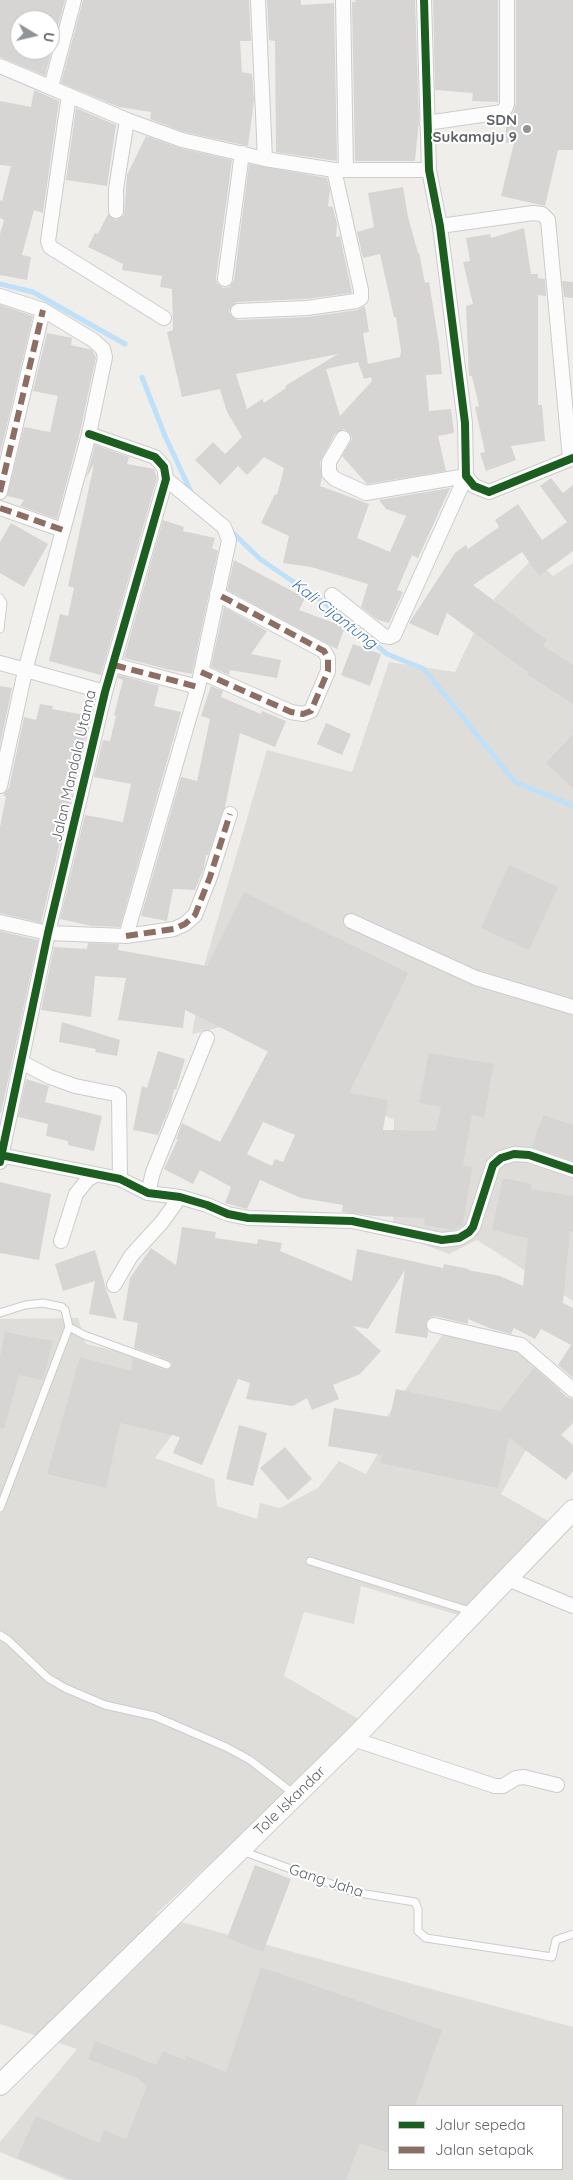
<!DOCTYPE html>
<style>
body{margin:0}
#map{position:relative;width:573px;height:2180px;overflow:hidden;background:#efeeea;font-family:Quicksand,sans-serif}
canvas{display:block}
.legend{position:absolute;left:388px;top:2105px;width:175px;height:65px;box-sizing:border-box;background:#fff;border:1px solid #bfc1c3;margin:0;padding:6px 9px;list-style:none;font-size:15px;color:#5f6368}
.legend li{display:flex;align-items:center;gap:10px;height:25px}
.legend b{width:25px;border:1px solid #bfc1c3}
.north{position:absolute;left:10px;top:10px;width:50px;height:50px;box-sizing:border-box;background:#fff;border:1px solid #bfc1c3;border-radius:50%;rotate:99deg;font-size:14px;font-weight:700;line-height:20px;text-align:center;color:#5f6368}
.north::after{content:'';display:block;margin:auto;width:18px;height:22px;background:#919496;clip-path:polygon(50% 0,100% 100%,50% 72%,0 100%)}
</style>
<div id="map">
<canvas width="573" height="2180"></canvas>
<ul class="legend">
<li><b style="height:6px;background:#1b5e20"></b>Jalur sepeda</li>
<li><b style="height:6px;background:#8d6e63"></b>Jalan setapak</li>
</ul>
<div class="north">U</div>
</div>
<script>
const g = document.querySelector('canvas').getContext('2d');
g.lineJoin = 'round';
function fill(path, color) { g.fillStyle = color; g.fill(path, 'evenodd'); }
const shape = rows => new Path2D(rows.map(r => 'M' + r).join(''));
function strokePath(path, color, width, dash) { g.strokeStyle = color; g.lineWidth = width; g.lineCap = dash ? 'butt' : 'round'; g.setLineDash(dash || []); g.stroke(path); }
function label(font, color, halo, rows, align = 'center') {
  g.font = font + ' Quicksand,sans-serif'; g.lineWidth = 4; g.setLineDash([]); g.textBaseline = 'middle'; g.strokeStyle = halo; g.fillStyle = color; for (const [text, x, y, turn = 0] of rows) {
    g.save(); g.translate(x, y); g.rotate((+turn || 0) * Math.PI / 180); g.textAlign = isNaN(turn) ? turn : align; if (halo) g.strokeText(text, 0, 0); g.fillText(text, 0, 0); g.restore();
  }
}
const industrial = shape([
 [533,558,553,576,573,563,573,1301,477,1240,449,1254,393,1233,394,1120,221,1027,192,1034,204,966,267,750,352,772,389,662,455,672,487,606],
 [78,1318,86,1344,142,1357,186,1357,191,1409,155,1458,214,1479,217,1506,257,1519,260,1503,280,1508,318,1488,339,1461,366,1474,385,1441,386,1418,443,1334,528,1352,564,1383,501,1494,555,1525,468,1618,361,1586,354,1624,304,1612,284,1676,362,1721,155,1915,573,2027,573,2180,67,2180,0,2152,0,2142,77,2049,0,2024,0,1319],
 [389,2106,562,2106,562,2169,389,2169]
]);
const stream = shape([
 [0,284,33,292,125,344],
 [142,377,165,436,193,496],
 [230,530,260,559,326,604,387,654,424,669,515,782,573,806]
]);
const building = shape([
 [0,0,65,0,45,76,0,57],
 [20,20,50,20,50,50,20,50],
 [83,0,249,0,251,41,240,41,242,72,252,74,254,100,248,146,184,132,150,119,151,112,119,107,61,83],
 [267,0,301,0,301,5,334,3,337,161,276,152,275,41,269,40],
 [355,0,415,0,419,120,415,161,355,161,352,2,356,2],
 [433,0,498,0,498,102,472,101,473,93,435,90],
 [516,0,573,0,573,150,558,150,545,206,501,196,514,143,506,143,506,119,513,113,516,104],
 [34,90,59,101,43,213,34,210,22,255,31,257,27,280,0,275,0,234,4,220,0,218,0,200,2,201,11,166,0,165,0,101,31,107],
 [76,108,116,125,107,186,66,180],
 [146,136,180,148,232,160,216,278,217,283,223,288,229,287,234,280,249,164,327,178,330,190,328,206,333,207,337,224,336,237,340,236,352,293,306,299,237,302,231,307,229,312,234,318,238,320,308,317,357,310,365,306,369,332,363,333,368,364,400,357,401,351,396,317,394,317,380,254,363,258,357,232,374,227,368,193,403,187,408,217,418,253,419,253,425,283,429,282,439,344,442,374,426,375,429,411,451,409,454,433,438,436,446,471,367,484,342,456,352,439,350,433,344,429,335,434,320,462,322,478,320,486,369,504,357,538,390,552,406,516,386,509,379,500,450,488,418,558,412,555,397,590,403,592,389,623,378,620,361,607,368,584,311,567,283,563,289,536,261,523,275,494,277,495,284,468,264,457,247,475,238,466,220,485,195,460,213,442,225,454,242,437,227,412,220,389,182,397,167,332,173,330,172,289,160,287,162,276,122,270,123,264,88,247,95,233,98,234,108,214,116,220,124,215,127,175],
 [338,354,285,386,286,388,264,403,262,399,247,409,236,374],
 [358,362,364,379,371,377,369,369,372,381,340,416,326,369],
 [524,228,531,274,538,274,538,278,545,279,546,296,538,295,538,405,542,405,545,441,511,446,516,460,486,471,480,453,485,452,475,407,479,406,472,376,469,376,466,306,473,304,463,262,470,261,466,238,490,234,491,238],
 [562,281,573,282,573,298,564,297],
 [0,305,33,316,0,454],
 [47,333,72,338,71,345,92,350,96,357,80,432,57,519,20,506,24,500,7,496,24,427,50,432,58,396,33,391],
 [95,445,129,457,127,464,154,469,157,478,101,675,49,661,60,614,68,616,74,588,68,586,94,464,86,478],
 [551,478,563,493,573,485,573,551,539,576,522,552,473,585,547,640,543,646,573,665,573,704,527,674,528,672,447,613,438,636,409,623,455,553,466,545,468,549,499,527,495,520,518,504,542,540,567,522,540,486],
 [163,520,184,527,183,531,215,538,212,548,218,551,192,674,166,669,124,658],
 [11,523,48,544,24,587,0,573,0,542],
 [234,560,305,598,299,610,345,627,337,649,227,590],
 [224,607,267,631,251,654,281,660,277,678,230,670,229,675,211,667],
 [353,644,381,654,370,686,341,675],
 [119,675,159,686,154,706,181,712,120,927,92,926,60,919,85,815,123,822,131,784,94,777,103,740,110,741,116,716,114,715,123,680,118,678],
 [0,686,12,688,0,745],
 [211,686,223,691,221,697,261,714,262,711,286,721,275,747,240,733,225,807,208,855,206,855,204,868,195,890,173,889,167,921,141,916,181,777,197,781,210,719,201,716],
 [40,704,53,706,52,709,85,715,81,736,85,737,41,923,0,913,0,827,6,796,4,796,4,793,9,788,24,717,36,720],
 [326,723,351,734,342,755,317,744],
 [573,734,573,788,546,763],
 [509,865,558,887,529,950,481,928],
 [244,892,408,973,349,1093,388,1100,383,1130,436,1131,441,1107,419,1103,429,1053,494,1064,484,1117,472,1115,463,1165,472,1167,463,1225,452,1230,424,1225,425,1218,374,1216,342,1212,343,1205,301,1198,260,1180,247,1209,225,1203,231,1187,200,1170,193,1184,164,1169,178,1139,176,1139,182,1123,220,1142,268,1051,185,1010,183,1028,118,1020,126,978,95,976,91,1017,41,1010,54,947,87,949,88,943,119,944,118,950,207,966],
 [263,1122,295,1135,283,1162,275,1159,272,1166,247,1154],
 [0,931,38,940,1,1113,0,1113],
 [62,1022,120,1040,117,1056,95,1052,96,1049,59,1042],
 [158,1051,185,1059,176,1090,174,1089,171,1104,158,1135,133,1130,142,1086,147,1088],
 [26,1079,49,1086,45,1102,102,1116,94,1151,68,1145,68,1141,46,1136,48,1124,18,1117],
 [543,1115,573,1125,573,1161,532,1147],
 [503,1178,532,1184,531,1189,573,1196,573,1231,570,1231,563,1303,573,1308,573,1378,558,1365,571,1345,541,1329,535,1339,514,1328,511,1334,492,1329,468,1319,468,1324,435,1316,431,1317,426,1323,428,1332,427,1338,395,1333,405,1270,368,1329,353,1326,381,1351,360,1374,333,1385,339,1399,312,1410,307,1398,293,1406,246,1399,250,1383,238,1379,202,1465,173,1453,180,1437,120,1423,106,1488,47,1474,80,1357,131,1371,133,1358,165,1370,172,1367,172,1364,169,1360,134,1348,138,1323,123,1320,130,1278,151,1248,176,1265,182,1227,216,1232,215,1238,257,1244,258,1239,282,1243,280,1251,352,1281,357,1249,443,1268,444,1264,469,1269,468,1270,500,1276,523,1286,528,1238,492,1230],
 [0,1182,51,1194,39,1260,0,1253],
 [95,1250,106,1289,117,1319,89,1314,95,1281,63,1291,55,1264],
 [5,1332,53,1341,43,1380,19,1375,4,1429,0,1428,0,1357],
 [534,1368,567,1397,573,1399,573,1423,561,1435,573,1445,573,1471,566,1480,509,1438,498,1488,380,1463,382,1455,328,1446,334,1408,390,1417,396,1389,500,1411],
 [239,1425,267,1433,253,1486,226,1479],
 [285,1447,312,1479,288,1500,260,1468],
 [255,1865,291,1879,263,1952,227,1938],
 [261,1967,442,2030,415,2106,389,2106,389,2153,360,2143,346,2180,73,2180,17,2158,36,2116,99,2143,104,2130,126,2139,147,2086,137,2078,88,2059,95,2041,156,2065,163,2051,185,2060,186,2056,226,2072]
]);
const lane = shape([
 [0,598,3,603,0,629],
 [0,1313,25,1305,43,1303,62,1307,65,1310,69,1327,84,1335,167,1365],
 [0,1508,69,1327],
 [310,1561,473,1612],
 [0,1635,8,1640,48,1678,65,1688,105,1705,154,1716,226,1747,250,1760,294,1794],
 [242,1851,353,1892,415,1902,418,1909,418,1931,426,1938,552,1957,556,1940,573,1934]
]);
const street = shape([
 [258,0,265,159],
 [343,0,346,170],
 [424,0,429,170,440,226,465,423,466,476,474,486,489,492,573,458],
 [0,66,127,120,182,140,265,159,334,170,429,170],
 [51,87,74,0],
 [69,95,48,241,50,247,164,318],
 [427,123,502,112,505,109,507,104,507,0],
 [116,211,116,189,127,120],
 [440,226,533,213,542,214,548,220,570,459],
 [225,279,242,153],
 [0,296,43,310,93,340,103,349,105,357,89,434,25,671,0,786],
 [238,311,307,308,356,301,361,298,361,290,334,170],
 [343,438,329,462,329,473,335,479,366,493,466,476],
 [0,492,43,310],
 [0,508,63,530],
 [332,595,384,636,390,637,394,635,466,476],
 [0,663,105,692],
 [114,665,198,687],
 [201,672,291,712,303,714,311,711,328,671,328,658,324,651,217,594],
 [351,921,476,978,573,1007],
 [0,922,48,933,126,936,198,687,229,540,224,527,166,479],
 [126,936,174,929,185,924,195,915,210,877,230,814],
 [21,1062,50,1077,75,1086,115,1094,119,1097,120,1179],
 [0,1155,120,1179,148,1193,180,1197,207,1205,228,1214,248,1218,352,1221,442,1240,459,1238,469,1232,473,1227,493,1165,501,1158,514,1154,529,1155,573,1170],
 [0,1162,48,933,105,692,166,479,164,467,155,457,89,434],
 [148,1193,153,1172,207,1038],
 [61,1241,76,1194,88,1179,96,1175],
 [114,1285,131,1256,162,1222,180,1197],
 [434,1325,521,1345,573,1390],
 [508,1579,573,1606],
 [353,1739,495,1786,503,1786,516,1778,524,1777,557,1785]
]);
const secondary = shape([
 [0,2085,353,1739,573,1510]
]);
const quiet = shape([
 [0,492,43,310],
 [0,508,63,530],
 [114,665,198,687],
 [201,672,291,712,303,714,311,711,328,671,328,658,324,651,217,594],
 [126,936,174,929,185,924,195,915,210,877,230,814]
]);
const cycleway = shape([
 [424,0,429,170,440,226,465,423,466,476,474,486,489,492,573,458],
 [0,1155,120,1179,148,1193,180,1197,207,1205,228,1214,248,1218,352,1221,442,1240,459,1238,469,1232,473,1227,493,1165,501,1158,514,1154,529,1155,573,1170],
 [0,1162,48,933,105,692,166,479,164,467,155,457,89,434]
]);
const markers = [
 [527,129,5,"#919496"]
];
const poiNames = [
 ["SDN",517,120],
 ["Sukamaju 9",517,137]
];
const streetNames = [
 ["Jalan Mandala Utama",74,766,-77],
 ["Tole Iskandar",290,1801,-44],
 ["Gang Jaha",326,1881,18]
];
const waterNames = [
 ["Kali Cijantung",334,614,38]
];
fill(industrial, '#dfddda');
strokePath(stream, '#bfe0f9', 5);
fill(building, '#d6d5d3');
strokePath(lane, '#cbcccc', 9);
strokePath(street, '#cbcccc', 16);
strokePath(secondary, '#cacacb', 22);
strokePath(lane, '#fdfcfc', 7);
strokePath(street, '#fdfcfc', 14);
strokePath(secondary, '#fdfcfc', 20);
strokePath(quiet, '#8d6e63', 6, [12, 6]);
strokePath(cycleway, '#1b5e20', 8);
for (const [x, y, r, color] of markers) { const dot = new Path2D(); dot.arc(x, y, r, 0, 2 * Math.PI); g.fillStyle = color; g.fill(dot); strokePath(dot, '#fff', 2); }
label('bold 15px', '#5f6368', '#fff', poiNames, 'right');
label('15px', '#5f6368', '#fff', streetNames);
label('italic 16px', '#4174aa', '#fff', waterNames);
</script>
